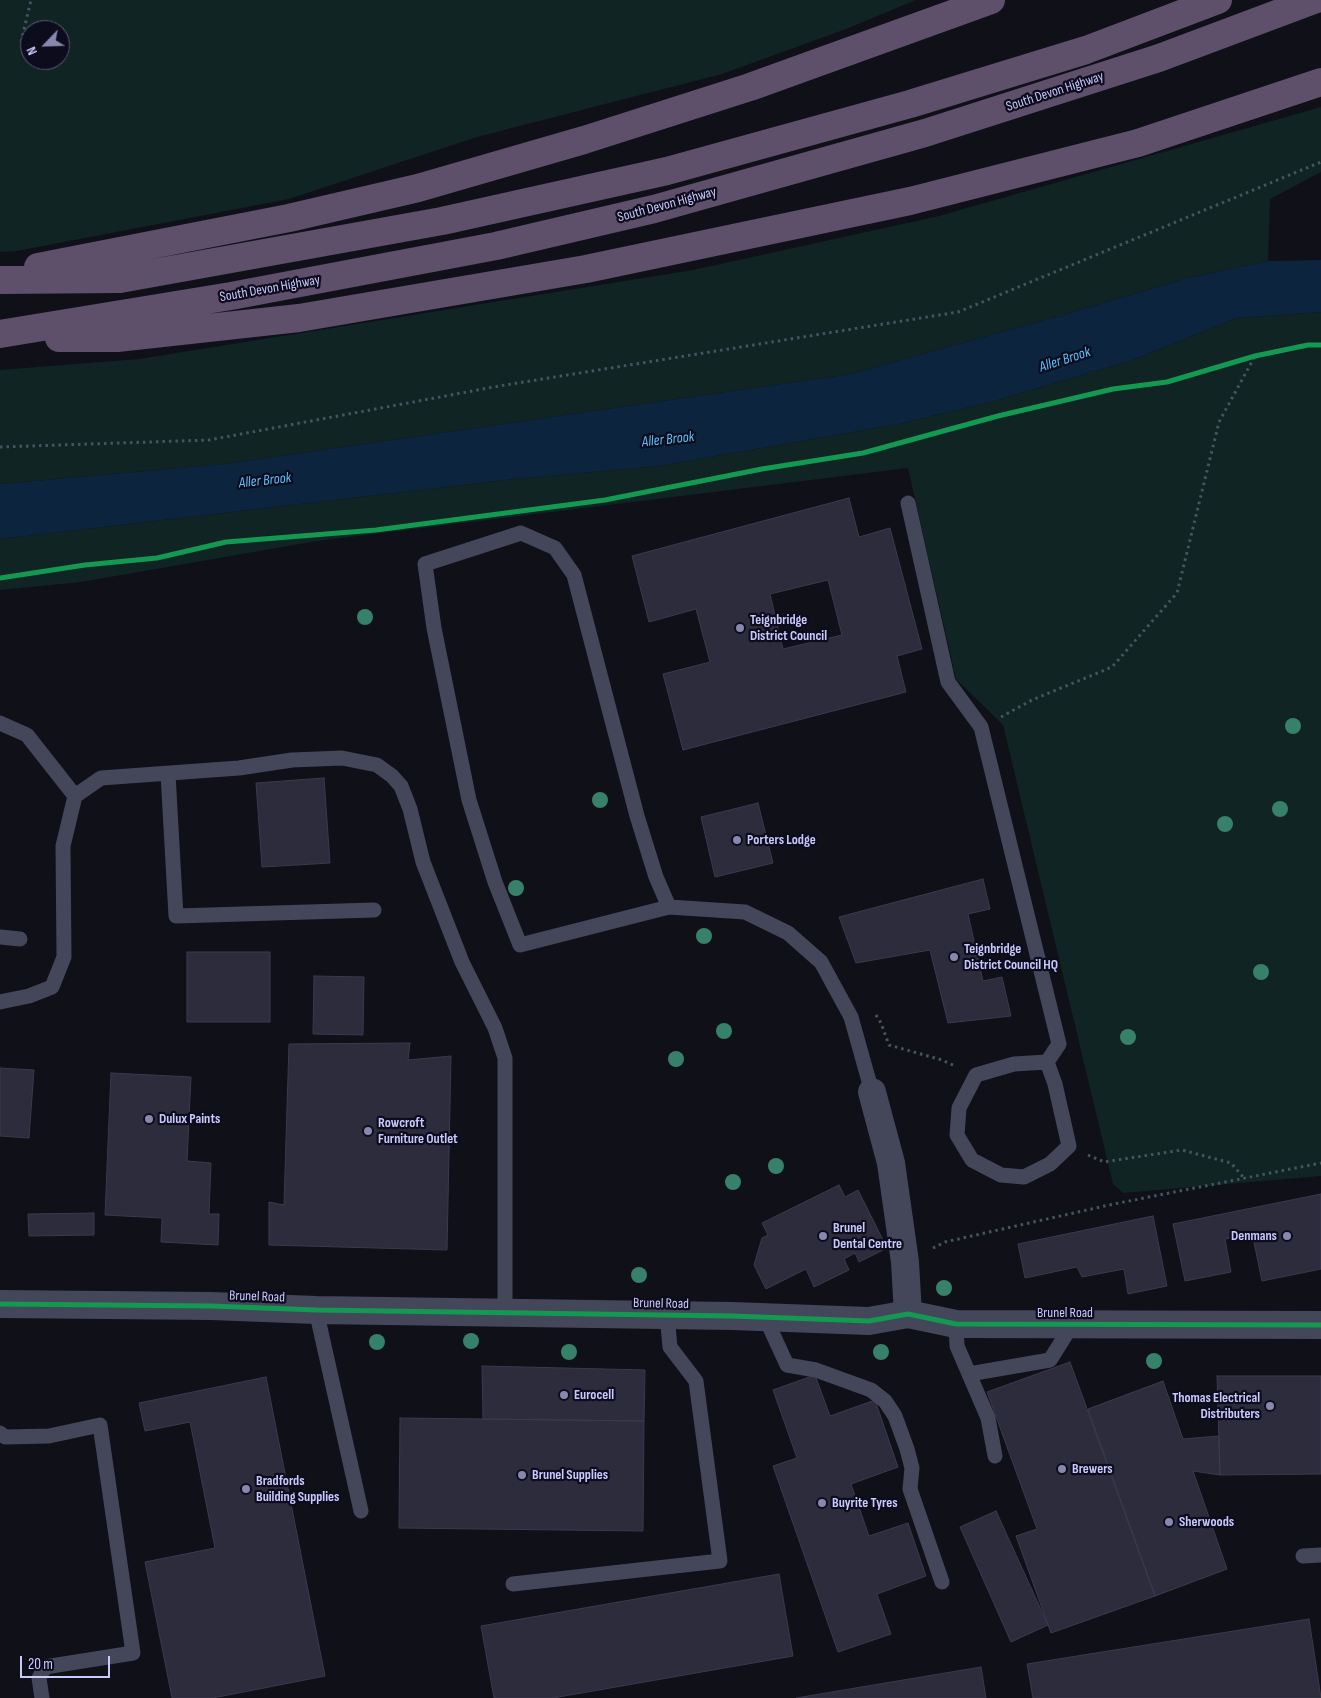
<!DOCTYPE html>
<style>
body{margin:0}
#map{position:relative;width:1321px;height:1698px;overflow:hidden;background:#101019;font-family:"Sofia Sans Condensed",sans-serif}
canvas{display:block}
.north{position:absolute;left:20px;top:20px;width:50px;height:50px;box-sizing:border-box;background:#0d0c1d;border:1px solid #585877;border-radius:50%;rotate:246deg;font-size:14px;font-weight:700;line-height:20px;text-align:center;color:#c9c9fe}
.north::after{content:'';display:block;margin:auto;width:18px;height:22px;background:#8888ae;clip-path:polygon(50% 0,100% 100%,50% 72%,0 100%)}
.scale{position:absolute;left:20px;top:1656px;width:90px;height:22px;box-sizing:border-box;border:2px solid #c9c9fe;border-top:0;padding-left:6px;font-size:15px;line-height:18px;white-space:nowrap;color:#c9c9fe;-webkit-text-stroke:4px #0d0c1d;paint-order:stroke}
</style>
<div id="map">
<canvas width="1321" height="1698"></canvas>
<div class="north">N</div>
<div class="scale">20 m</div>
</div>
<script>
const g = document.querySelector('canvas').getContext('2d');
g.lineJoin = 'round';
function fill(path, color) { g.fillStyle = color; g.fill(path, 'evenodd'); }
const shape = rows => new Path2D(rows.map(r => 'M' + r).join(''));
function strokePath(path, color, width, dash) { g.strokeStyle = color; g.lineWidth = width; g.lineCap = dash ? 'butt' : 'round'; g.setLineDash(dash || []); g.stroke(path); }
function label(font, color, halo, rows, align = 'center') {
  g.font = font + ' "Sofia Sans Condensed",sans-serif'; g.lineWidth = 4.5; g.setLineDash([]); g.textBaseline = 'middle'; g.strokeStyle = halo; g.fillStyle = color; for (const [text, x, y, turn = 0] of rows) {
    g.save(); g.translate(x, y); g.rotate((+turn || 0) * Math.PI / 180); g.textAlign = isNaN(turn) ? turn : align; if (halo) g.strokeText(text, 0, 0); g.fillText(text, 0, 0); g.restore();
  }
}
const green = shape([
 [0,0,916,0,846,29,722,74,477,137,289,199,17,251,0,252],
 [30,30,60,30,60,60,30,60],
 [1321,107,1321,172,1270,199,1268,261,1188,278,1049,319,851,374,225,464,0,484,0,370,139,359,693,270,939,216],
 [1321,312,1321,1176,1123,1193,1113,1184,1003,725,956,679,908,468,317,541,81,582,0,590,0,539,514,479,659,466,899,424,994,401,1130,361,1237,318]
]);
const water = shape([
 [1321,260,1321,312,1237,318,1130,361,994,401,899,424,659,466,514,479,0,539,0,484,225,464,851,374,1049,319,1188,278,1268,261]
]);
const building = shape([
 [849,498,859,537,890,528,922,649,897,656,906,692,683,750,663,674,710,662,696,609,649,622,632,556,849,498],
 [828,580,842,635,783,649,770,594,828,580],
 [324,778,330,863,262,867,256,783,324,778],
 [758,803,773,863,715,877,701,817,758,803],
 [983,879,990,909,968,914,983,981,1002,977,1011,1016,948,1023,930,950,856,963,839,917,983,879],
 [187,952,270,952,270,1022,187,1022,187,952],
 [314,976,364,977,363,1035,313,1034,314,976],
 [410,1043,408,1060,451,1056,447,1250,269,1245,269,1202,284,1205,289,1044,410,1043],
 [0,1068,34,1070,29,1138,0,1136,0,1068],
 [111,1073,191,1077,187,1161,211,1163,209,1214,219,1214,218,1245,161,1242,162,1218,105,1215,111,1073],
 [839,1185,845,1197,858,1190,887,1248,859,1262,855,1253,844,1259,849,1270,814,1287,806,1269,766,1289,754,1265,762,1238,768,1235,762,1223,839,1185],
 [1321,1194,1321,1269,1262,1281,1252,1233,1225,1239,1231,1272,1185,1281,1173,1224,1321,1194],
 [94,1213,94,1235,29,1236,28,1214,94,1213],
 [1153,1216,1167,1286,1128,1294,1124,1269,1082,1277,1077,1267,1025,1278,1018,1244,1153,1216],
 [1070,1362,1155,1596,1051,1633,1016,1536,1037,1529,987,1392,1070,1362],
 [482,1366,645,1370,644,1421,483,1419,482,1366],
 [815,1375,830,1416,875,1400,898,1467,851,1484,869,1536,908,1523,926,1576,877,1594,891,1634,838,1652,773,1466,797,1458,773,1390,815,1375],
 [1217,1376,1321,1376,1321,1474,1220,1475,1217,1376],
 [266,1377,325,1676,213,1698,172,1698,145,1562,215,1548,190,1422,145,1431,139,1403,266,1377],
 [1163,1381,1183,1439,1219,1436,1220,1475,1193,1471,1227,1569,1155,1596,1088,1409,1163,1381],
 [400,1418,644,1421,643,1531,399,1528,400,1418],
 [996,1511,1048,1625,1011,1642,960,1527,996,1511],
 [779,1574,793,1656,553,1698,494,1698,481,1626,779,1574],
 [1309,1619,1321,1698,1033,1698,1027,1664,1309,1619],
 [981,1667,986,1698,796,1698,981,1667]
]);
const path = shape([
 [21,42,31,0],
 [0,447,209,440,499,386,958,312,1321,162],
 [1001,717,1032,700,1112,667,1177,593,1219,422,1255,356],
 [876,1015,881,1023,889,1045,942,1060,955,1066],
 [1088,1155,1104,1162,1182,1150,1231,1163,1244,1178],
 [933,1248,945,1242,1109,1205,1321,1163]
]);
const service = shape([
 [908,503,948,682,981,727,1059,1044,1047,1062],
 [0,723,27,735,75,796],
 [168,774,176,916,374,910],
 [669,907,656,877,637,816,574,575,555,548,521,533,425,564,434,628,469,800,495,882,520,945,669,907,745,912,788,933,821,962,851,1017,872,1092],
 [0,937,20,939],
 [0,1002,29,996,52,987,64,957,63,846,75,796,101,778,239,768,292,760,342,758,377,765,392,776,401,786,410,809,423,862,462,962,495,1028,505,1058,505,1313],
 [1047,1062,1055,1084,1069,1146,1050,1164,1024,1177,1001,1175,972,1160,957,1135,959,1108,976,1075,1014,1064,1047,1062],
 [316,1310,361,1511],
 [765,1317,787,1365,816,1370,871,1390,885,1401,895,1416,907,1449,912,1468,910,1489,942,1582],
 [956,1324,957,1346,988,1418,995,1456],
 [969,1374,1050,1360,1072,1325],
 [0,1433,5,1437,49,1436,100,1425,133,1653,45,1667,39,1678,42,1698],
 [1303,1556,1321,1555],
 [513,1584,720,1561,696,1381,670,1347,667,1316]
]);
const minor = shape([
 [872,1092,891,1163,905,1262,908,1314],
 [0,1304,211,1306,316,1310,732,1316,869,1321,908,1314,956,1324,1321,1325]
]);
const trunk = shape([
 [38,267,289,218,418,188,584,140,750,87,991,0],
 [0,280,120,279,442,221,667,171,910,104,1086,50,1218,0],
 [0,334,231,296,496,246,654,209,925,133,1159,58,1314,0],
 [59,338,117,338,299,318,586,269,910,201,1138,143,1321,82]
]);
const cycleway = shape([
 [0,578,85,565,157,558,226,542,376,530,605,500,762,469,863,453,998,416,1113,389,1167,382,1255,356,1308,345,1321,345],
 [0,1304,211,1306,316,1310,732,1316,869,1321,908,1314,956,1324,1321,1325]
]);
const trees = [
 [365,617],
 [1293,726],
 [600,800],
 [1280,809],
 [1225,824],
 [516,888],
 [704,936],
 [1261,972],
 [724,1031],
 [1128,1037],
 [676,1059],
 [776,1166],
 [733,1182],
 [639,1275],
 [944,1288],
 [471,1341],
 [377,1342],
 [569,1352],
 [881,1352],
 [1154,1361]
];
const markers = [
 [740,628,5,"#8888ae"],
 [737,840,5,"#8888ae"],
 [954,957,5,"#8888ae"],
 [149,1119,5,"#8888ae"],
 [368,1131,5,"#8888ae"],
 [823,1236,5,"#8888ae"],
 [1287,1236,5,"#8888ae"],
 [564,1395,5,"#8888ae"],
 [1270,1406,5,"#8888ae"],
 [1062,1469,5,"#8888ae"],
 [522,1475,5,"#8888ae"],
 [246,1489,5,"#8888ae"],
 [822,1503,5,"#8888ae"],
 [1169,1522,5,"#8888ae"]
];
const streetNames = [
 ["South Devon Highway",1055,92,-18],
 ["South Devon Highway",667,205,-15],
 ["South Devon Highway",270,289,-10],
 ["Brunel Road",257,1297,2],
 ["Brunel Road",661,1304,1],
 ["Brunel Road",1065,1313]
];
const poiNames = [
 ["Teignbridge",750,620],
 ["District Council",750,636],
 ["Porters Lodge",747,840],
 ["Teignbridge",964,949],
 ["District Council HQ",964,965],
 ["Dulux Paints",159,1119],
 ["Rowcroft",378,1123],
 ["Furniture Outlet",378,1139],
 ["Brunel",833,1228],
 ["Dental Centre",833,1244],
 ["Denmans",1277,1236,"right"],
 ["Eurocell",574,1395],
 ["Thomas Electrical",1260,1398,"right"],
 ["Distributers",1260,1414,"right"],
 ["Brewers",1072,1469],
 ["Brunel Supplies",532,1475],
 ["Bradfords",256,1481],
 ["Building Supplies",256,1497],
 ["Buyrite Tyres",832,1503],
 ["Sherwoods",1179,1522]
];
const waterNames = [
 ["Aller Brook",1065,360,-18],
 ["Aller Brook",668,440,-6],
 ["Aller Brook",265,481,-6]
];
fill(green, '#0f2423');
fill(water, '#0c243d');
fill(building, '#2d2c3c');
strokePath(building, '#3b3a4e', 1);
strokePath(path, '#455560', 3, [2.5, 4]);
strokePath(service, '#44465a', 15);
strokePath(minor, '#44465a', 28);
strokePath(trunk, '#5e4f6b', 28);
strokePath(cycleway, '#139951', 5);
g.fillStyle = '#37806a';
for (const [x, y] of trees) { g.beginPath(); g.arc(x, y, 8, 0, 2 * Math.PI); g.fill(); }
for (const [x, y, r, color] of markers) { const dot = new Path2D(); dot.arc(x, y, r, 0, 2 * Math.PI); g.fillStyle = color; g.fill(dot); strokePath(dot, '#0d0c1d', 2); }
label('14px', '#c9c9fe', '#0d0c1d', streetNames);
label('bold 14px', '#c9c9fe', '#0d0c1d', poiNames, 'left');
label('italic 15px', '#58c2fd', '#0d0c1d', waterNames);
</script>
